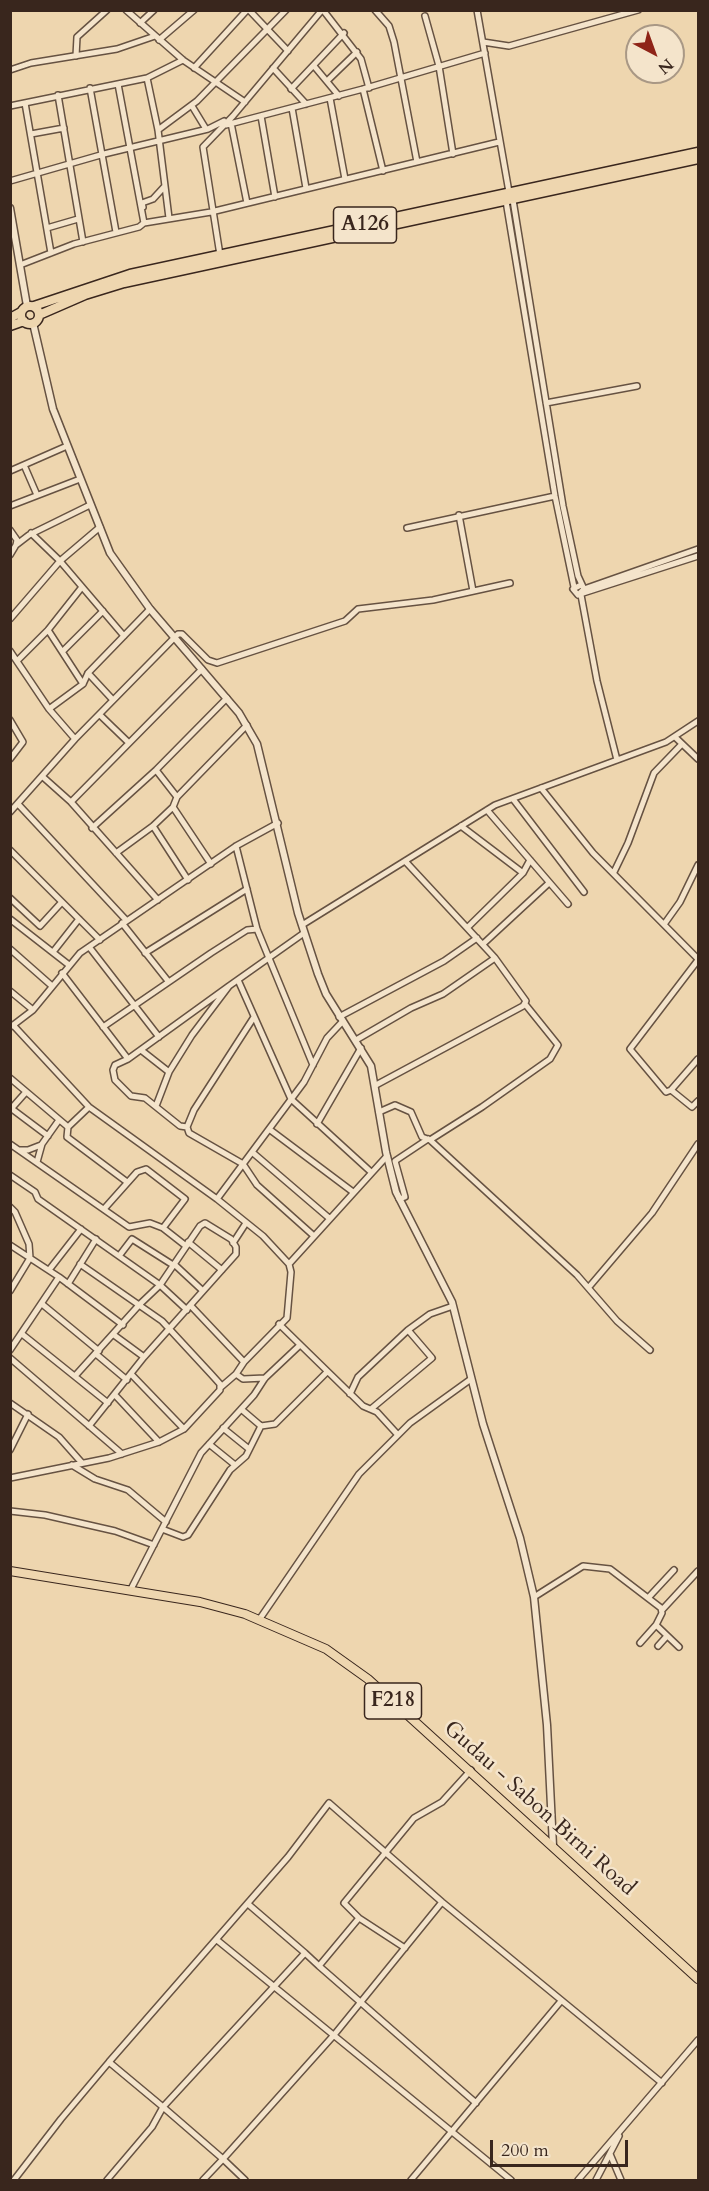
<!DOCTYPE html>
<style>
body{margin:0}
#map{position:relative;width:709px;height:2191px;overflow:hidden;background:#eed6af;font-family:Cardo,serif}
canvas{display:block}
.frame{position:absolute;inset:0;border:12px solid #39261d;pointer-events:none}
.north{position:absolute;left:625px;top:24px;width:60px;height:60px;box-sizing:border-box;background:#f4e4cb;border:2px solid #a99885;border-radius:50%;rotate:139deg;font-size:16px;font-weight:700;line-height:24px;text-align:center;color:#39261d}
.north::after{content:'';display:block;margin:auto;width:21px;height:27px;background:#8f2418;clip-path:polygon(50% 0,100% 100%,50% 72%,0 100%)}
.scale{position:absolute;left:490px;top:2140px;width:138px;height:27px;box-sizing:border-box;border:3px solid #39261d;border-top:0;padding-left:8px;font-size:18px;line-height:21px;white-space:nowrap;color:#39261d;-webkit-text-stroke:4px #f4e4cb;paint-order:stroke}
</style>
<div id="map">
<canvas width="709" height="2191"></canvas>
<div class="frame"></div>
<div class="north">N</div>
<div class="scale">200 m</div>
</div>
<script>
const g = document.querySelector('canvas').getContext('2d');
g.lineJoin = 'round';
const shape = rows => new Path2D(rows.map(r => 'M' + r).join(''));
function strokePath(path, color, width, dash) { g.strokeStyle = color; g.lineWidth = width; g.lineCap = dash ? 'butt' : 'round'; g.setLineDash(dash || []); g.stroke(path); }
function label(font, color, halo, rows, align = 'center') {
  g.font = font + ' Cardo,serif'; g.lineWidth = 5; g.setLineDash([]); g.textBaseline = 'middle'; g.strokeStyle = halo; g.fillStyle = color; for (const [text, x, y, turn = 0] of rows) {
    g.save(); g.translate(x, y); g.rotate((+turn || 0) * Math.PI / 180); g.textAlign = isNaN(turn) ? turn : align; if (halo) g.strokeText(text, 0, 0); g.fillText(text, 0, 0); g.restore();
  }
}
const minor = shape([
 [126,10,183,60,245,102],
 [249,10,288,51],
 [323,10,361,59,369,88],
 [375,10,389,26,394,42,417,162],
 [477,10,509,192],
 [425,16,439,66,453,154],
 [140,23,154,10],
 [159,40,194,10],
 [483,42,509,46,638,10],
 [76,56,77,37,107,10],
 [314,66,339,96],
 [194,68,247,10],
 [273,68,306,104],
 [10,70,31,63,117,49,155,36],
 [147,78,158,130,169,218],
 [327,81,357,52],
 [118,84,144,223],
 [90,88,116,232],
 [291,89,344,33],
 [363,89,383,171],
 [58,95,83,242],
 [330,98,345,179],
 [25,103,51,253],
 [10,106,147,78,183,60],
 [192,106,206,129],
 [292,108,306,188],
 [261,116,275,197],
 [231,123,247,203],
 [226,125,363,89,485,53],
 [158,130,197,101,286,10],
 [31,134,64,128],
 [10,181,104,154,208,129,224,121],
 [513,200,563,506,578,576,584,589,578,595,573,589,581,585],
 [506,201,555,496,574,587],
 [143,207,142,203,153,199,164,187],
 [47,228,78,219],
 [220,255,203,147,233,116,322,10],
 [20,265,74,244,139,227,144,223,211,212,499,142],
 [546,403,637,386],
 [24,465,37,495],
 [10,471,67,446],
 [10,506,80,479],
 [459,515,473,591],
 [407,528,555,496],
 [10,530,17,540,16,545],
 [31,533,60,561,124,636],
 [10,555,16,545,29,535,90,505],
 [584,589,698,549],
 [583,593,698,556],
 [581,595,597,681,617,760],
 [10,619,60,561,100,527],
 [48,630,83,684],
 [10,651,49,709,75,739],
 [63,651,103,611],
 [18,660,48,630,82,587],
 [88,673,113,700],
 [49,709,83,684,88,673,150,609],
 [100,715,128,742],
 [10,720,23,742,10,759],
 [675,737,698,759],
 [43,777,71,802,158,900],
 [541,788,593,853,698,959],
 [177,797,247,725],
 [513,799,584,892],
 [71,802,202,669],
 [18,804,126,920],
 [173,807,211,864],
 [487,810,568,904],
 [10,812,75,739,178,634,182,634,208,660,217,663,345,621,358,609,433,600,510,583],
 [153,826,188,880],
 [461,826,523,873],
 [92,828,156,770,227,698],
 [236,846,257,929,313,1065],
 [10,850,100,940],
 [116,853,153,826,173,807,177,797,156,770],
 [614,872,628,843,654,773,682,744],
 [10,898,40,926,61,903],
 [10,919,69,965],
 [122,923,168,981],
 [665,923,680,902,698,865],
 [302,925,495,805,666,742,698,721],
 [468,927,523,873,530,860],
 [483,944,549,883],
 [90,948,159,1037],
 [10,949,52,986],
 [53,952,79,919],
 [145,953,247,889],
 [698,960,630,1049,666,1092,671,1090,692,1107,698,1101],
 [62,973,128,1059],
 [238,980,291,1099,371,1172],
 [10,991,33,1010],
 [254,1017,194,1110,187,1127,189,1133,243,1164,257,1185,314,1236],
 [339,1017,444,961,477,938],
 [13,1025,89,1107,217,1199,263,1236,289,1264,291,1272,287,1318,244,1362,236,1374],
 [12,1026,33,1010,80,953,236,846,278,823],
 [103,1027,211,953,247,930,257,929],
 [356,1040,411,1008,443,994,495,958],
 [141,1050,169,1072],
 [10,1078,68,1127],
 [376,1085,523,1006,526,1001,495,958,405,861],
 [671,1090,698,1059],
 [156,1106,169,1072,192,1035,229,986,304,933],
 [89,1107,68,1127,67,1137,127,1182],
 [12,1109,48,1136],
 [10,1110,26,1092],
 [379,1112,395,1105,411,1112,422,1137,430,1140,577,1275,617,1321,650,1350],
 [317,1124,361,1048],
 [187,1127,180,1126,145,1098,131,1096,115,1080,113,1070,115,1065,128,1059,229,986],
 [269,1129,353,1192],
 [430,1140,482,1107,550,1059,558,1045,525,1004],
 [10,1144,129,1227,150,1223,163,1228,186,1246],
 [19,1150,28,1150,41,1145],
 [252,1152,329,1218],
 [37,1162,42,1144,59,1120],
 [10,1175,35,1192,38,1199,160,1285,187,1310],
 [217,1199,304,1082,327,1038,343,1021],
 [399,1199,405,1197,395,1161,428,1139],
 [10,1207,15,1212,29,1244,30,1258,10,1291],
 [104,1209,137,1172,146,1169,185,1199,163,1228],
 [188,1242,222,1270],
 [233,1243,246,1223],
 [10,1245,59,1277,123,1325],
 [119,1256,132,1239,173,1265],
 [174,1264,203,1291],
 [289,1264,387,1156],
 [49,1270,81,1229],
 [68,1284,96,1239],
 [589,1287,652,1213,698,1144],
 [42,1304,99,1351],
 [191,1306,244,1362],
 [279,1324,363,1406,377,1412,398,1435],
 [22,1334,108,1403],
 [114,1335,144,1357],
 [10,1350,59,1277],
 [96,1354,127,1380],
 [10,1358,122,1454],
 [132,1375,184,1429],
 [75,1376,140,1304,160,1285,200,1226,205,1223,231,1239,236,1247,236,1254,144,1357,89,1426],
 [221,1387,236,1374,243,1379,265,1378],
 [350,1394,358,1377,408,1330,430,1314,453,1306],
 [115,1395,159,1442],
 [10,1403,59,1437,82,1463],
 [241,1409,261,1426,275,1424,327,1372],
 [371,1409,432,1358,408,1330],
 [223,1428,249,1449],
 [209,1444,235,1465],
 [10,1450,28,1414],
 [72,1465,95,1479,128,1490,166,1522],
 [10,1478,109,1458,159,1442,184,1429,220,1390,220,1384,211,1374,162,1321,80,1264],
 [10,1511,45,1515,115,1531,154,1545],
 [162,1529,183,1537,188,1535,230,1470,246,1456,261,1426],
 [130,1591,201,1453,254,1395,265,1378,300,1345],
 [534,1597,583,1566,610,1569,661,1608,662,1613,656,1625,679,1647],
 [648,1598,674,1570],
 [662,1610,698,1571],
 [259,1620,359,1474,410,1423,471,1379],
 [640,1643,656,1625],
 [658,1646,667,1636],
 [248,1904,305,1953],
 [359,1918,405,1948],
 [217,1940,511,2180],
 [319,1966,476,2103],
 [610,2154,621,2180],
 [14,2180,61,2119,109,2062],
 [107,2180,152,2127,163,2107,109,2062,288,1857,329,1803,442,1902,662,2083],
 [203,2180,223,2159,163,2107,305,1953,319,1966,359,1918,344,1903,414,1818,442,1802,471,1770],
 [245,2180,223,2159,334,2035,442,1902],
 [411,2180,561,2001],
 [578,2180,698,2040],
 [596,2180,619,2136]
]);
const tertiary = shape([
 [10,208,27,306],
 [33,323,53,409,110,553,150,609,239,713,257,744,298,913,318,974,326,994,371,1066,386,1152,396,1192,452,1302,483,1424,520,1538,534,1597,547,1725,553,1846]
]);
const primary = shape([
 [10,1571,200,1602,245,1614,326,1649,368,1679,698,1979]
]);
const trunk = shape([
 '21 315a9 9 0 1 1 18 0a9 9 0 1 1-18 0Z',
 [34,306,130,274,698,152],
 [39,315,85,295,124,283,698,159],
 [10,318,21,312],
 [10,326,24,321]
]);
const shields = [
 [365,225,63],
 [393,1701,57]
];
const shieldNames = [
 ["A126",365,225],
 ["F218",393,1701]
];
const streetNames = [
 ["Gudau - Sabon Birni Road",539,1809,42]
];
strokePath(minor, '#665242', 8);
strokePath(tertiary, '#665242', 9);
strokePath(primary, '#39261d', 10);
strokePath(trunk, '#39261d', 11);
strokePath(minor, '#f4e4cb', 5);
strokePath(tertiary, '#f4e4cb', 6);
strokePath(primary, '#eed6af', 8);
strokePath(trunk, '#eed6af', 8);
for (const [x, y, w] of shields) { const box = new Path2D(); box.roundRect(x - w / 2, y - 18, w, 36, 4.5); g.fillStyle = '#f4e4cb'; g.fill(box); strokePath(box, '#39261d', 1.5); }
label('bold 21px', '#39261d', null, shieldNames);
label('22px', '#39261d', '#f4e4cb', streetNames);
</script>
